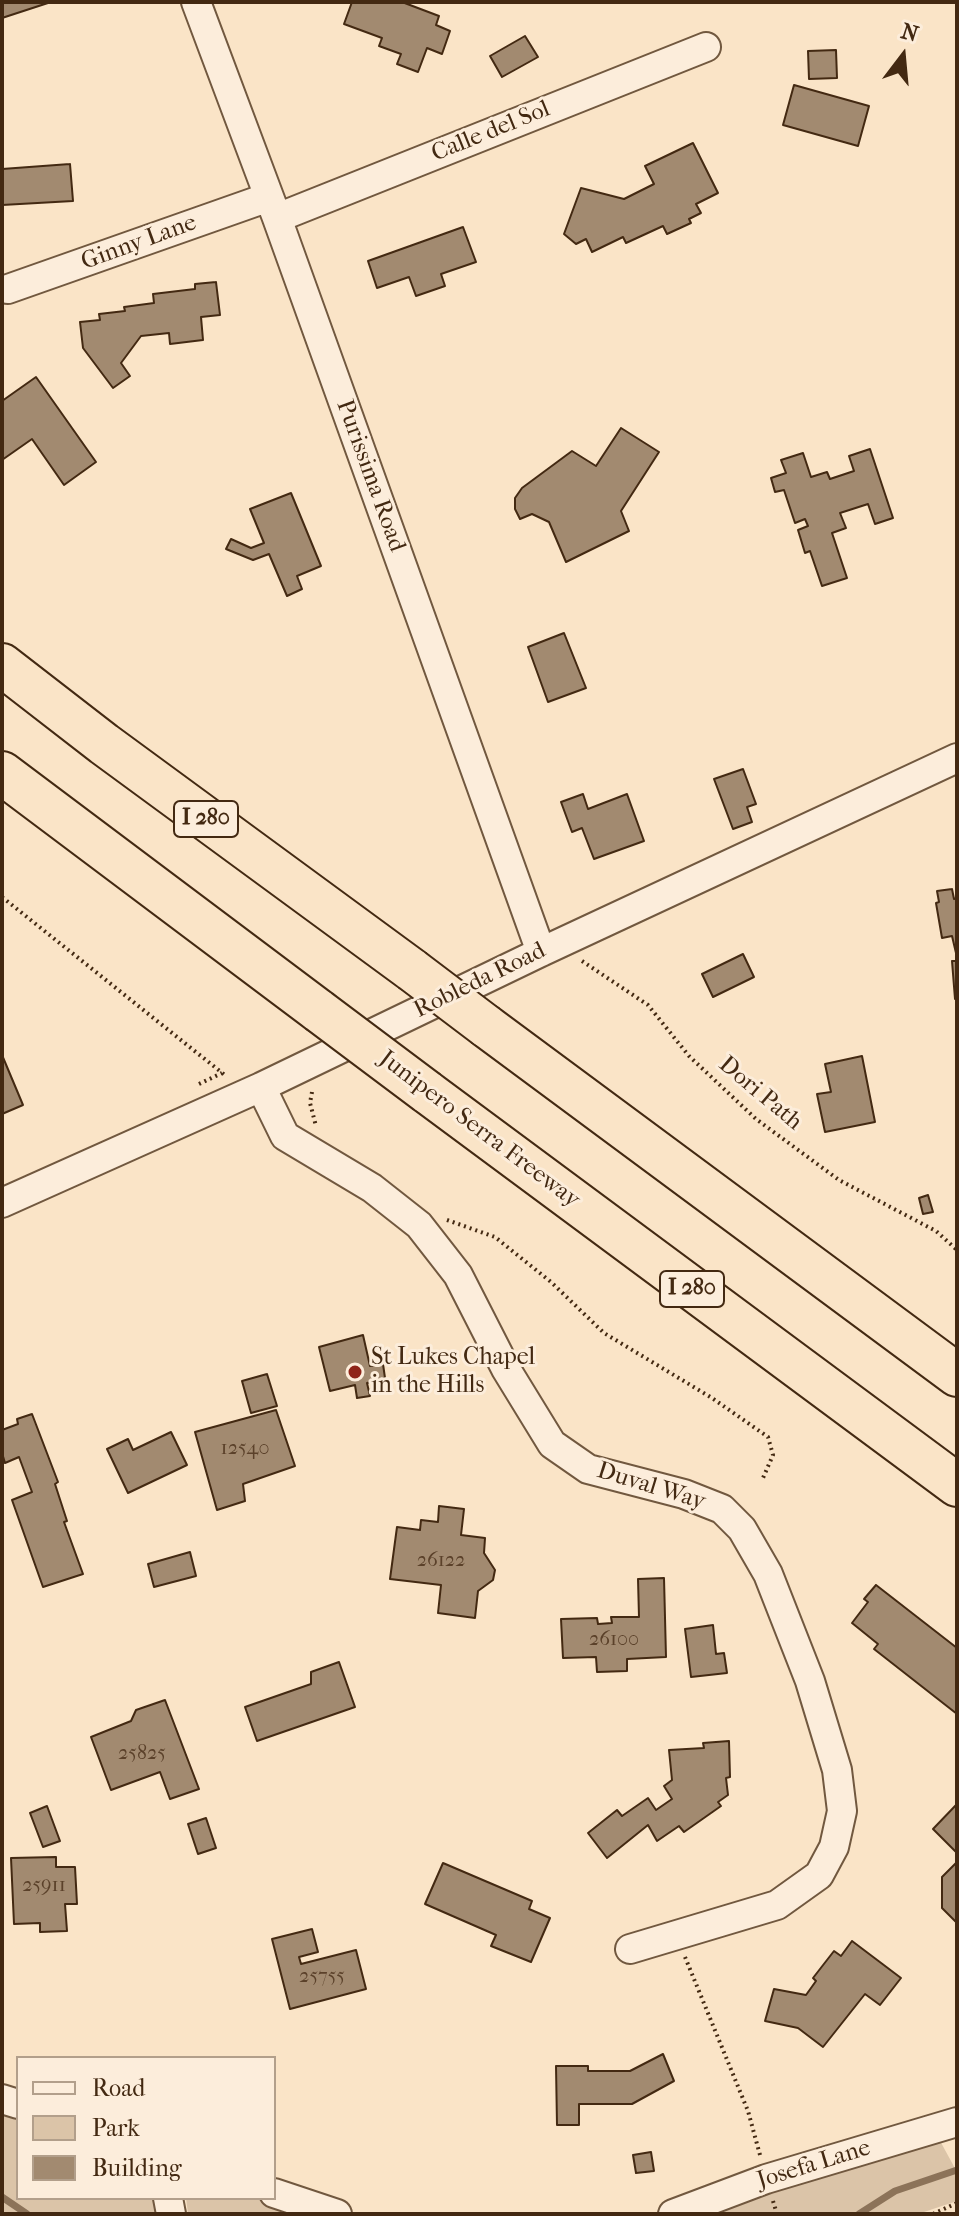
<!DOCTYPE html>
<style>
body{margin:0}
#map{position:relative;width:959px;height:2216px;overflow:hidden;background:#fae4c7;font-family:"IM FELL French Canon",serif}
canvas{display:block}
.frame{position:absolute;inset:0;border:4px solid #432912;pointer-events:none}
.legend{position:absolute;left:16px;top:2056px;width:260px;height:144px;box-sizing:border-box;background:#fceddb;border:2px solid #b29f8b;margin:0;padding:10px 14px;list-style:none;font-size:24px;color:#432912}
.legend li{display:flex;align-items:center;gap:16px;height:40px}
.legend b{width:40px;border:2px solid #b29f8b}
.north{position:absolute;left:863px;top:16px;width:80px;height:80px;-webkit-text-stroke:6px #fceddb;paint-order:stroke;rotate:16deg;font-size:22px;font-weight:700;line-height:32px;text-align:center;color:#432912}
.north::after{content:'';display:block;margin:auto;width:28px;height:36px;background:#432912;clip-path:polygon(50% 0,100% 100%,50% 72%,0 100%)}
</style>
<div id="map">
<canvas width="959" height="2216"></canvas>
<div class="frame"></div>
<ul class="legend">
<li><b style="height:10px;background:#fceddb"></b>Road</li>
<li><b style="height:22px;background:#dbc4a8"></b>Park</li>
<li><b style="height:22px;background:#a28a70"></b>Building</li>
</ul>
<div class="north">N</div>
</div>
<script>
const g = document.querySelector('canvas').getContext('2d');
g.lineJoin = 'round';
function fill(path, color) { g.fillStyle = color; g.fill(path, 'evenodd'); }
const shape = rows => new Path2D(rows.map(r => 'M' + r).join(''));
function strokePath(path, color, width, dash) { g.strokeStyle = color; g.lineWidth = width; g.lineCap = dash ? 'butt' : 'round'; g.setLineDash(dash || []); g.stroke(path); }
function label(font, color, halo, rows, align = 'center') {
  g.font = font + ' "IM FELL French Canon",serif'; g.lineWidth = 6; g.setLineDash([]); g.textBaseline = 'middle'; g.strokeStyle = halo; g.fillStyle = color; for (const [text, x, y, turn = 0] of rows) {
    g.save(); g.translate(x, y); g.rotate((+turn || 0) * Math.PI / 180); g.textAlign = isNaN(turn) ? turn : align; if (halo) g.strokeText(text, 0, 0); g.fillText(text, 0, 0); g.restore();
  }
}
const green = shape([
 [2,2108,18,2115,18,2198,161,2198,163,2214,2,2214],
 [939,2139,957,2172,957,2201,918,2214,716,2214,863,2157],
 [186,2198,263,2198,330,2214,188,2214]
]);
const stream = shape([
 [2,2197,27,2214],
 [859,2214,895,2191,957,2170]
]);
const building = shape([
 [2,2,51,2,2,18,2,2],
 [352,2,402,2,439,16,436,25,450,31,442,54,427,48,418,72,397,64,401,54,379,46,382,38,344,24,352,2],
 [525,36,538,57,502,77,490,56,525,36],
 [836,50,837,78,809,79,808,51,836,50],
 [794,85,869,106,858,146,783,125,794,85],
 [693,143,718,193,696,204,701,213,689,219,691,223,667,234,663,226,626,243,623,237,592,252,586,239,576,244,564,234,581,188,624,199,654,184,645,166,693,143],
 [70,164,73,201,2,205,2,169,70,164],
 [463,227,476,262,441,274,445,286,416,296,409,277,377,288,368,261,463,227],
 [216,282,220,315,201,317,203,340,170,344,169,333,141,336,121,363,130,376,113,388,83,348,80,322,100,320,99,314,125,311,124,307,154,303,153,294,195,289,195,284,216,282],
 [36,377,96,462,64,485,32,439,2,460,2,401,36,377],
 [621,428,659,452,621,511,629,531,566,562,549,522,532,514,520,519,515,509,515,498,522,488,572,451,596,466,621,428],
 [870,449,893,518,875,524,868,504,840,513,846,528,832,533,847,578,822,586,810,551,805,553,798,530,808,526,805,519,795,523,784,490,775,492,771,478,786,473,781,460,803,453,811,477,827,472,830,479,854,471,849,456,870,449],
 [291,493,321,566,297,576,302,589,287,596,269,554,253,560,226,549,231,539,251,548,264,543,250,509,291,493],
 [564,633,586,688,548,702,528,647,564,633],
 [743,769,756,804,747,807,752,822,733,829,714,779,743,769],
 [583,794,588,809,627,794,644,841,594,859,582,828,572,832,561,802,583,794],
 [952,889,954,899,957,898,956,953,952,936,942,938,936,903,939,902,937,891,952,889],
 [743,954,754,977,713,997,702,974,743,954],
 [952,961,957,961,957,999,955,999,952,961],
 [2,1055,23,1105,2,1114,2,1055],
 [862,1056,875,1122,825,1132,817,1094,831,1092,825,1064,862,1056],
 [928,1195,933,1212,923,1214,919,1198,928,1195],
 [363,1335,370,1366,383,1364,385,1378,367,1383,370,1396,357,1398,355,1385,330,1391,319,1347,363,1335],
 [267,1374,277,1406,251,1413,242,1381,267,1374],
 [276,1410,295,1466,243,1484,245,1501,217,1510,195,1432,276,1410],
 [32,1414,58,1482,55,1484,67,1521,64,1522,83,1574,43,1587,12,1500,32,1492,19,1457,5,1463,2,1453,2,1430,18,1424,17,1419,32,1414],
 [171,1432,187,1465,128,1493,107,1449,128,1439,133,1450,171,1432],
 [439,1506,464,1509,461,1535,485,1538,484,1553,495,1570,493,1580,478,1591,475,1618,438,1613,441,1585,390,1579,397,1527,420,1530,421,1520,438,1522,439,1506],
 [190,1552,196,1576,154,1587,148,1564,190,1552],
 [664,1578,666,1657,627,1659,627,1671,597,1672,596,1657,563,1658,561,1619,597,1618,598,1624,612,1623,611,1617,639,1617,638,1579,664,1578],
 [876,1585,957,1648,957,1714,874,1649,878,1644,852,1623,868,1602,864,1599,876,1585],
 [713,1625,716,1654,724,1653,727,1673,691,1677,685,1629,713,1625],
 [339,1662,355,1707,257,1741,245,1707,311,1684,311,1672,339,1662],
 [165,1700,199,1789,170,1799,160,1772,111,1790,91,1737,131,1721,136,1710,165,1700],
 [729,1741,730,1777,726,1778,728,1795,718,1802,721,1806,684,1832,679,1826,657,1841,648,1825,607,1858,588,1833,617,1810,622,1816,648,1798,656,1810,672,1799,664,1786,672,1780,669,1750,704,1748,703,1743,729,1741],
 [956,1805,957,1807,957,1853,933,1829,956,1805],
 [47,1806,60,1841,43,1847,30,1813,47,1806],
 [206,1818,216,1848,198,1854,188,1824,206,1818],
 [56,1857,56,1867,75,1867,77,1904,65,1904,67,1931,40,1932,40,1923,14,1924,11,1858,56,1857],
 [957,1862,957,1923,942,1908,942,1877,957,1862],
 [443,1863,532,1901,529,1909,550,1918,531,1962,491,1946,496,1935,425,1904,443,1863],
 [312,1929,318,1952,299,1957,301,1964,356,1950,366,1989,290,2009,272,1939,312,1929],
 [852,1941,901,1978,880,2005,865,1994,823,2047,798,2028,765,2021,774,1989,806,1995,816,1981,813,1978,834,1951,841,1956,852,1941],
 [663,2054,674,2081,632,2104,579,2104,579,2125,557,2125,556,2066,588,2066,588,2071,630,2071,663,2054],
 [651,2152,654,2171,636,2173,633,2155,651,2152]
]);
const path = shape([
 [2,897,226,1076],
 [582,961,648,1005,689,1056,756,1119,839,1180,936,1231,957,1250],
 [199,1084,222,1073],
 [312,1092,310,1103,316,1126],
 [447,1220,495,1237,551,1282,604,1333,712,1398,768,1437,773,1455,763,1478],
 [685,1957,748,2111,760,2155],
 [773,2201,777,2214],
 [933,2214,957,2203]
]);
const minor = shape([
 [196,2,277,218,541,952],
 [277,218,706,47],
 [8,289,269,197],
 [261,1087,285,1136,372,1188,419,1225,458,1275,506,1369,552,1444,588,1469,684,1494,722,1509,742,1529,768,1574,810,1681,837,1770,842,1811,834,1847,819,1875,777,1905,630,1949],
 [2,1203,261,1087,541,952,957,758],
 [2,2099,18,2104],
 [274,2193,337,2214],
 [168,2198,171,2214],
 [673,2214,766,2179,957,2122]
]);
const highway = shape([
 [2,665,104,744,412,970],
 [2,773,319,1011],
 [486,1026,957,1375],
 [427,1092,957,1485]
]);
const highwayBridge = shape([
 [412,970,486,1026],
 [319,1011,427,1092]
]);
const markers = [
 [355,1372,8,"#8f2418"]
];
const numberNames = [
 ["12540",245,1449],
 ["26122",441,1561],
 ["26100",614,1640],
 ["25825",142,1754],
 ["25911",44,1886],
 ["25755",322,1977]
];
const shields = [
 [206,819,64],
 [692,1289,64]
];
const shieldNames = [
 ["I 280",206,819],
 ["I 280",692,1289]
];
const streetNames = [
 ["Calle del Sol",491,132,-22],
 ["Ginny Lane",139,243,-20],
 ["Purissima Road",370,476,70],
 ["Robleda Road",480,981,-26],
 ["Dori Path",760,1094,40],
 ["Junipero Serra Freeway",479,1130,37],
 ["Duval Way",651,1487,17],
 ["Josefa Lane",814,2165,-17]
];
const poiNames = [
 ["St Lukes Chapel",371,1358],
 ["in the Hills",371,1386]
];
fill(green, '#dbc4a8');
strokePath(stream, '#8c7359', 7);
fill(building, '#a28a70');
strokePath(building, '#432912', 2);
strokePath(minor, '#71583f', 32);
strokePath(highway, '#432912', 46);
strokePath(path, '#432912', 4, [2, 4]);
strokePath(minor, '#fceddb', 28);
strokePath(highway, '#fae4c7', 42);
strokePath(highwayBridge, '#432912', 46, []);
strokePath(highwayBridge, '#fae4c7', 42);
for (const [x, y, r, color] of markers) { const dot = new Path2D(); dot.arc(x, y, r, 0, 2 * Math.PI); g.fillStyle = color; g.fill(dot); strokePath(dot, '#fceddb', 3); }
label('20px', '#5b412a', null, numberNames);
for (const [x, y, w] of shields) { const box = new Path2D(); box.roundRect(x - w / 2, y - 18, w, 36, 6); g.fillStyle = '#fceddb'; g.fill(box); strokePath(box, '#432912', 2); }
label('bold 22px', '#432912', null, shieldNames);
label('24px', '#432912', '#fceddb', streetNames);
label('24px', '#432912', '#fceddb', poiNames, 'left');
</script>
